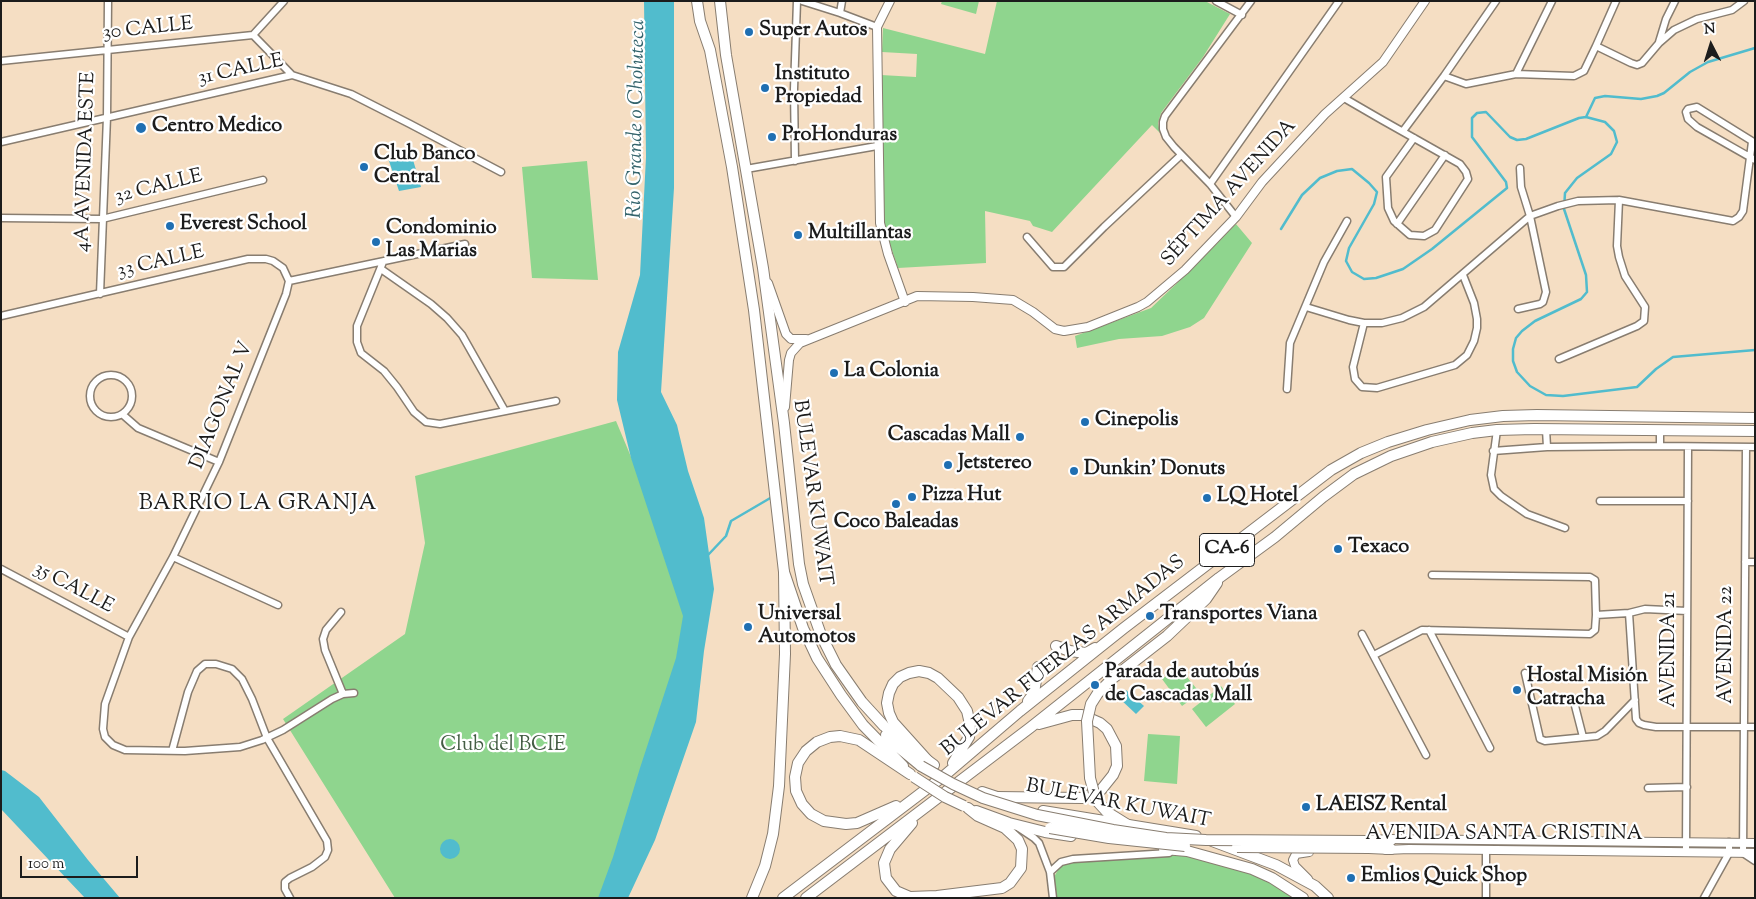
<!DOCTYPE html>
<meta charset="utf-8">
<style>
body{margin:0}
#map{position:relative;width:1756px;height:899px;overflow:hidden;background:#f5dec3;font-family:"Sorts Mill Goudy",serif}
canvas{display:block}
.frame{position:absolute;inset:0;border:2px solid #1c1c1c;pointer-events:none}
.north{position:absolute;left:1686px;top:20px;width:50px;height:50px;-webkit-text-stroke:4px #fff;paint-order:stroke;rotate:355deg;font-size:14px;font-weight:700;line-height:20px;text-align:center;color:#1c1c1c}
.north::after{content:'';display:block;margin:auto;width:18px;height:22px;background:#1c1c1c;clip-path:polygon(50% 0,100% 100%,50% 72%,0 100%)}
.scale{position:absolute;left:20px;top:856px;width:118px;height:22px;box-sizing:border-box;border:2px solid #1c1c1c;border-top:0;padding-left:6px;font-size:15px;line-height:18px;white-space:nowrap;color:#1c1c1c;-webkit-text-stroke:4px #fff;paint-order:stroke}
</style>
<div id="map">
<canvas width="1756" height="899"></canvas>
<div class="frame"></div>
<div class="north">N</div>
<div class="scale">100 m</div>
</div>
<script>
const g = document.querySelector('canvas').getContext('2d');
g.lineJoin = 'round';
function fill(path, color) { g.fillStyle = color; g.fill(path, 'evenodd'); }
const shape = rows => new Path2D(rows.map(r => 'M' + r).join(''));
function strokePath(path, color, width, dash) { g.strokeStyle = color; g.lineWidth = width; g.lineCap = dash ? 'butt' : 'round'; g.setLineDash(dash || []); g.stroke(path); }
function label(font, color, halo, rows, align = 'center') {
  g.font = font + ' "Sorts Mill Goudy",serif'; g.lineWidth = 4.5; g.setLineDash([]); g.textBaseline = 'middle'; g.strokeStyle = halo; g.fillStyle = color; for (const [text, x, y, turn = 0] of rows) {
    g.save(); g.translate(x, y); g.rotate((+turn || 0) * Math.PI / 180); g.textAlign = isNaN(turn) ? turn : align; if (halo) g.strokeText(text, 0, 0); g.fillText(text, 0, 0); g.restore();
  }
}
const green = shape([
 [942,1,979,1,976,14,941,4],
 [997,1,1205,1,1230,14,1203,57,1161,113,1158,123,1160,133,1152,125,1052,232,1033,226,1030,221,985,211,986,263,898,268,883,224,881,75,916,77,917,54,882,52,883,28,985,54],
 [587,161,598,280,532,278,522,167],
 [1236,224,1252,243,1204,318,1190,327,1162,336,1119,339,1077,348,1075,336,1151,308,1196,265],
 [616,421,670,550,684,599,686,685,606,898,395,898,283,719,405,634,425,543,415,476],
 [1179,667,1200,693,1182,706,1162,679],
 [1221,686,1235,704,1206,727,1192,709],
 [1148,734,1180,736,1177,784,1144,781],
 [1186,854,1249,872,1281,887,1295,898,1056,898,1054,877,1059,868,1067,863]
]);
const water = shape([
 [644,1,674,1,674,188,661,392,677,425,688,471,704,518,714,589,704,651,696,722,655,840,628,898,598,898,613,857,640,768,676,658,683,616,631,458,617,400,618,352,640,275,646,157],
 [411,153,421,187,399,191,388,158],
 [1126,690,1144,706,1136,714,1119,698],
 [1,770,5,771,39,797,88,860,120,898,85,898,49,860,1,809],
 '440 849a10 10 0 1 1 20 0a10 10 0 1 1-20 0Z'
]);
const stream = shape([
 [1586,117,1595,98,1605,96,1641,99,1657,96,1664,93,1690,72,1708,62,1755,48],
 [1281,229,1302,195,1320,178,1337,171,1352,169,1369,183,1377,192,1374,204,1349,248,1346,261,1352,272,1364,279,1376,278,1403,269,1432,249,1507,188,1506,182,1472,137,1472,118,1477,113,1486,112,1510,137,1517,140,1526,139,1579,118,1586,117,1605,122,1614,131,1617,142,1611,154,1577,178,1565,193,1564,209,1586,275,1587,292,1581,299,1535,321,1522,331,1516,338,1513,349,1513,361,1517,372,1530,386,1546,395,1563,396,1637,387,1656,369,1673,357,1755,350],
 [708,555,726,536,731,521,772,497]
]);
const minor = shape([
 [802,1,840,13,877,27],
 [1216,1,1242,15],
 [840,13,842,1],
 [253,35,292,75],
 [1659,42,1666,19,1675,1],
 [1596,46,1616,1],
 [1,61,253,35,284,1],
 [1516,74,1552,1],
 [1444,76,1466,84,1516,74,1574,76,1584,71,1596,46,1631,63,1637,65,1642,63,1659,43,1674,30,1697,19,1732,10,1744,1],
 [1344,98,1382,120,1460,164,1466,172,1468,179,1435,230,1424,236,1410,235,1394,221,1388,208,1386,177,1414,138],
 [1403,131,1444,76,1496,1],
 [1,142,292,75,351,94,410,124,501,172],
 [1755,143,1697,107,1688,109,1686,112,1688,119,1697,127,1755,160],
 [795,161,794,89,797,1],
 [746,169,877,146],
 [1210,184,1339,1],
 [1236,217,1210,184,1174,147,1166,137,1163,129,1163,122,1165,116,1251,1],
 [1,218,102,219,263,180],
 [1397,224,1445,155],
 [1027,237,1053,267,1064,267,1104,227,1181,155],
 [383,262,357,326,357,342,361,353,384,371,397,387,414,412,426,422,440,424,556,401],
 [381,269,431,304,447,318,462,335,505,411],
 [289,281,286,294,219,462,173,557,129,637,105,704,103,729,105,737,113,745,125,750,185,751,240,747,262,740,283,730,332,699,343,694,354,693],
 [100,294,107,117,108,1],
 [1306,307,1349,320,1364,323,1382,323,1402,318,1424,307,1530,216,1558,206,1578,201,1619,200,1733,221,1739,217,1743,211,1752,142],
 [1518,309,1540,304,1543,302,1546,292,1530,216,1521,187,1520,168],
 [1,316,248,259,266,259,273,261,283,268,289,281,465,244],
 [1364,323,1353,367,1355,379,1362,387,1377,388,1455,365,1467,355,1474,341,1477,328,1477,319,1474,303,1463,275],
 [1559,359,1637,326,1644,321,1645,307,1625,276,1619,257,1617,246,1619,200],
 '90 396a21 21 0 1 1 42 0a21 21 0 1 1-42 0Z',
 [1287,389,1290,343,1324,262,1347,221],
 [122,414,138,428,219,462],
 [1546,429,1547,447],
 [1497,430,1491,475,1494,489,1501,496,1527,514,1565,528],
 [1660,430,1660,446,1755,447],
 [1746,447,1743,853,1755,861],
 [1493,451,1547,447,1660,446],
 [1600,501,1688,501],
 [173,557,278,605],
 [1745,562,1755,562],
 [1,569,129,637],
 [1432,575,1590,577,1595,580,1596,615],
 [341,612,326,630,323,639,325,650,343,694],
 [1629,613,1636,719,1639,723,1644,725,1656,727,1755,727],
 [1429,630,1490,748],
 [1362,634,1426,755],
 [1374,655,1422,630,1590,634,1595,630,1596,615,1629,613,1645,609,1687,611],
 [1525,673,1540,739,1545,741,1597,736,1605,731,1635,700],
 [1573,698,1583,737],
 [172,751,188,692,197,671,205,664,216,664,232,669,242,679,252,699,267,738,327,841,328,850,325,857,312,867,290,878,285,882,285,889,290,898],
 [1648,788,1687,787],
 [1019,828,1034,838,1039,843,1050,872,1053,898],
 [1486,850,1486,898],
 [1686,852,1688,447],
 [1050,872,1061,862,1073,859,1169,853],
 [1704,898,1729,853,1729,842]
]);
const tertiary = shape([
 [890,1,877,27,880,223,888,254,905,302],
 [768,283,786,334,791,339,806,339],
 [785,407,789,360,791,353,800,343,917,296,973,297,1013,300,1033,312,1055,329,1064,331,1088,327,1138,307,1147,302,1185,270,1236,217,1262,182,1325,114,1383,62,1425,1],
 [1387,839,1755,843],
 [1386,850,1409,849,1755,853],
 [1308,879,1295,866,1293,860,1296,854,1309,852]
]);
const primary = shape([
 [697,1,700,21,710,50,732,167,754,310,784,572,803,628,817,658,841,695,863,725,903,766],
 [720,1,726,55,763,268,784,423,799,564,803,584,821,635,836,665,862,702,884,726,909,747,934,765],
 [886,735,898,747,921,766],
 [982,792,1003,799],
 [976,811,1009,823,1045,832,1071,836],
 [1043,811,1196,836],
 [1212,841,1276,865,1315,886,1328,898],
 [1368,841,1391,840],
 [1369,848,1391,849],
 [1164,849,1187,851,1252,869,1272,878,1303,898]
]);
const trunk = shape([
 [1056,646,1070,651,1086,653,1095,648],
 [1098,693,1113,678,1167,636,1206,599,1217,583],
 [1028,701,1034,693,1038,667],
 [929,762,893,722,889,713,887,703,889,693,893,684,900,677,909,673,919,671,929,673,938,678,958,697,967,711,970,724,969,737,953,763],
 [996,797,1083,798,1101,790,1113,775,1117,766,1116,746,1107,729,1100,723,1082,715,1072,715,1039,724],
 [1096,800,1107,812,1128,825],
 [896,806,857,823,846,824,824,821,811,814,802,804,796,791,795,777,798,763,806,751,817,742,830,737,840,736,859,740,910,774],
 [912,823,890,849,884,863,886,878,896,891,910,897,937,896,1002,888,1010,883,1021,868,1022,849,1018,840,1005,828,978,816,968,808],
 [752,898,765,866,773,834,779,786,785,654,784,572],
 [783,898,945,775,1020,711,1124,628,1331,470,1361,453,1388,442,1427,430,1470,420,1503,416,1537,415,1755,418],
 [806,898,1031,727,1219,578,1275,537,1323,497,1354,474,1391,456,1432,442,1472,433,1497,430,1534,429,1755,431]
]);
const primaryBridge = shape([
 [921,766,953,784,983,798,1037,815,1113,830,1166,838,1206,840,1368,841],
 [914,777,945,797,964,806],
 [1050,828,1109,838,1185,846],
 [1237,847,1369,848]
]);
const trunkBridge = shape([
 [1096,800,1090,778,1087,721,1091,704,1098,693]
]);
const markers = [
 [749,32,5,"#1f6fb2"],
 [765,88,5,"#1f6fb2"],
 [141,128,6,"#1f6fb2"],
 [772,137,5,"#1f6fb2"],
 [364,167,5,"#1f6fb2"],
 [170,226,5,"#1f6fb2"],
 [798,235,5,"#1f6fb2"],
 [376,242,5,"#1f6fb2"],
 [834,373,5,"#1f6fb2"],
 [1085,422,5,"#1f6fb2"],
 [1020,437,5,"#1f6fb2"],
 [948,465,5,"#1f6fb2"],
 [1074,471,5,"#1f6fb2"],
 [912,497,5,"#1f6fb2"],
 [1207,498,5,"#1f6fb2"],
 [896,504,5,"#1f6fb2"],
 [1338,549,5,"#1f6fb2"],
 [1150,616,5,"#1f6fb2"],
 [748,627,5,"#1f6fb2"],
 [1095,685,5,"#1f6fb2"],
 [1517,690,5,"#1f6fb2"],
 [1306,807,5,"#1f6fb2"],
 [1351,878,5,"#1f6fb2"]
];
const shields = [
 [1227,550,55]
];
const shieldNames = [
 ["CA-6",1227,550]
];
const streetNames = [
 ["30 CALLE",148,30,-6],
 ["31 CALLE",241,71,-12],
 ["4A AVENIDA ESTE",87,162,-88],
 ["32 CALLE",159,188,-14],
 ["SÉPTIMA AVENIDA",1230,194,-48],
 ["33 CALLE",161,263,-13],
 ["DIAGONAL V",223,406,-68],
 ["BULEVAR KUWAIT",811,493,82],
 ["35 CALLE",73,589,28],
 ["AVENIDA 22",1728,645,-90],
 ["AVENIDA 21",1671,650,-90],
 ["BULEVAR FUERZAS ARMADAS",1064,657,-39],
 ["BULEVAR KUWAIT",1118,805,11],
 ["AVENIDA SANTA CRISTINA",1504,836]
];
const poiNames = [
 ["Super Autos",759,32],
 ["Instituto",775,76],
 ["Propiedad",775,99],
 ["Centro Medico",152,128],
 ["ProHonduras",782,137],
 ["Club Banco",374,156],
 ["Central",374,179],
 ["Everest School",180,226],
 ["Condominio",386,230],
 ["Las Marias",386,253],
 ["Multillantas",808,235],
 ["La Colonia",844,373],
 ["Cinepolis",1095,422],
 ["Cascadas Mall",1010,437,"right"],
 ["Jetstereo",958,465],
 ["Dunkin' Donuts",1084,471],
 ["Pizza Hut",922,497],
 ["LQ Hotel",1217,498],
 ["Coco Baleadas",896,524,"center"],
 ["Texaco",1348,549],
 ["Universal",758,616],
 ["Automotos",758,639],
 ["Transportes Viana",1160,616],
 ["Parada de autobús",1105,674],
 ["de Cascadas Mall",1105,697],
 ["Hostal Misión",1527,678],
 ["Catracha",1527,701],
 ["LAEISZ Rental",1316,807],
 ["Emlios Quick Shop",1361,878]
];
const parkNames = [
 ["Club del BCIE",503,747]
];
const waterNames = [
 ["Río Grande o Choluteca",638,119,-89]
];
const quarterNames = [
 ["BARRIO LA GRANJA",258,505]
];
fill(green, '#8fd58e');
fill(water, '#51bccd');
strokePath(stream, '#51bccd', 2.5);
strokePath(minor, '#887d70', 9);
strokePath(tertiary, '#887d70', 10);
strokePath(primary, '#887d70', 12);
strokePath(trunk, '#887d70', 12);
strokePath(minor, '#fff', 6);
strokePath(tertiary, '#fff', 8);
strokePath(primary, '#fff', 10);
strokePath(trunk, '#fff', 10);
strokePath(primaryBridge, '#887d70', 12, []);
strokePath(trunkBridge, '#887d70', 12, []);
strokePath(primaryBridge, '#fff', 10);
strokePath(trunkBridge, '#fff', 10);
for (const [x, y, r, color] of markers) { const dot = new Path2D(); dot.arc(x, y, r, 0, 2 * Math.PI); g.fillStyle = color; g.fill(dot); strokePath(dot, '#fff', 2); }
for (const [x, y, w] of shields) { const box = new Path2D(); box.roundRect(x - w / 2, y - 16.5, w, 33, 4); g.fillStyle = '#fff'; g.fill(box); strokePath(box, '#1c1c1c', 1); }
label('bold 19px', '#1c1c1c', null, shieldNames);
label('20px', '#1c1c1c', '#fff', streetNames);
label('bold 20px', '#1c1c1c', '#fff', poiNames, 'left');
label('20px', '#445d44', '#fff', parkNames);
label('italic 21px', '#34646c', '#fff', waterNames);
g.letterSpacing = '1px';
label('22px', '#1c1c1c', '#fff', quarterNames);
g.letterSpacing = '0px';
</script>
